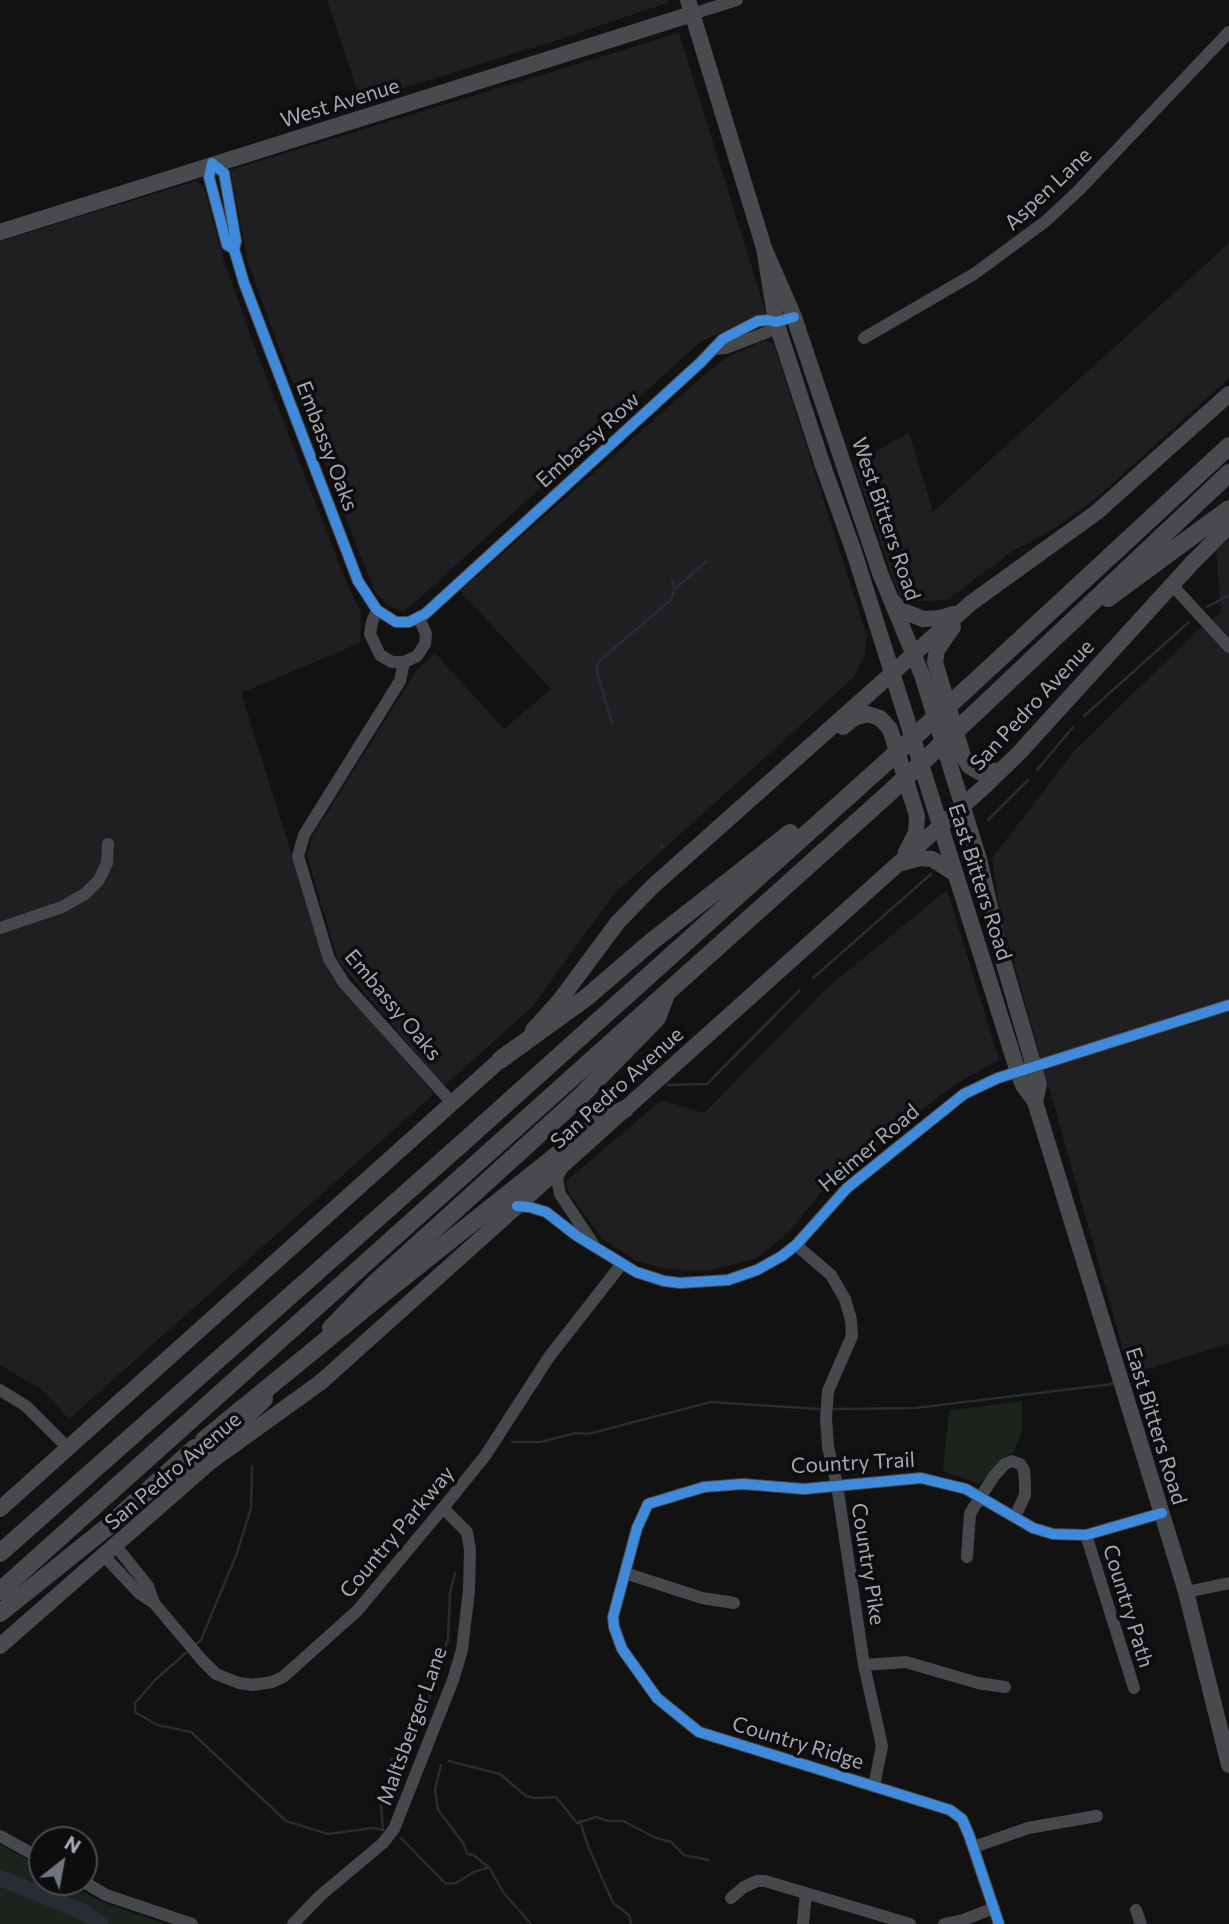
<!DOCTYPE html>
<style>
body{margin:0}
#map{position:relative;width:1229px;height:1924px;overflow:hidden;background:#121213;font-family:Commissioner,sans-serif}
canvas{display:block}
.north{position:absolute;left:28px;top:1826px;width:70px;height:70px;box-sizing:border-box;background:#0d0d0e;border:2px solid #494b50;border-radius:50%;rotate:31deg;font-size:19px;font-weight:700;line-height:28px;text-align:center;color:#a3a8b4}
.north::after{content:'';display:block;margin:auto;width:24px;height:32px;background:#70747c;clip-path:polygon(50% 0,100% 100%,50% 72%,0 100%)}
</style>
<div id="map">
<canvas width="1229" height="1924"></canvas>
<div class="north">N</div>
</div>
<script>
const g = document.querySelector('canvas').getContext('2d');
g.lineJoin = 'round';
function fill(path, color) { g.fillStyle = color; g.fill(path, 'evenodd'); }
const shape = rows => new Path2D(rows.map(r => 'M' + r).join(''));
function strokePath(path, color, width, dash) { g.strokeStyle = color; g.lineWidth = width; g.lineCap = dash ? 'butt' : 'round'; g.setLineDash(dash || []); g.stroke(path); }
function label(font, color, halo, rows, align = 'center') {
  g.font = font + ' Commissioner,sans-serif'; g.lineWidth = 7; g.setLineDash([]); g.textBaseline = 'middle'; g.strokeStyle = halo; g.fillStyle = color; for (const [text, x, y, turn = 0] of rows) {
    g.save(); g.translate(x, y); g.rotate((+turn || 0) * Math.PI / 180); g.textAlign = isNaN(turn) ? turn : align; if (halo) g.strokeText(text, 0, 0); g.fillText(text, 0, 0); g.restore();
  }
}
const built = shape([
 [327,0,668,0,667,3,548,43,361,101],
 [679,33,766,313,700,342,422,596,403,612,387,605,375,592,276,340,248,262,230,170],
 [196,181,204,188,225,264,258,356,350,591,361,611,360,643,241,693,329,973,434,1094,69,1419,42,1390,0,1365,0,241],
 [1229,243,1229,378,1094,500,1049,532,1014,550,947,600,907,602,899,595,854,465,909,432,933,512],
 [765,340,774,344,867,637,864,658,853,678,614,894,531,1008,444,1086,338,961,307,856,312,837,416,671,435,653,504,729,551,689,460,591,709,371,726,358],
 [1229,539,1229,1344,1130,1374,1000,914,992,858,1075,750,1196,632,1221,612,1216,550],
 [947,890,999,1060,957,1083,924,1108,822,1191,788,1233,755,1259,707,1271,668,1269,636,1261,603,1239,570,1195,566,1181,662,1100,704,1113,828,987]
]);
const green = shape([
 [1022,1401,1022,1430,1014,1452,1007,1455,979,1484,943,1471,949,1411],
 [0,1844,42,1868,42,1882,66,1882,102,1902,166,1924,0,1924]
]);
const stream = shape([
 [672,579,674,590],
 [1207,607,1229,595],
 [1084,716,1189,622],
 [612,724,596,668,600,660,671,600,674,590,706,562],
 [1037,770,1073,727],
 [988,820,1028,780],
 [661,846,662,847],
 [813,978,931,874],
 [668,1085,707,1084,799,991],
 [834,1409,915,1408,1113,1384],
 [512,1442,541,1442,575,1433,588,1434,711,1402,819,1409],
 [196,1644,201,1640,237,1553,251,1508,252,1467],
 [188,1651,156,1679,135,1703,135,1712,157,1725,191,1732,286,1821,328,1834,373,1828,383,1830,381,1804,389,1777,389,1762,392,1759,403,1758,405,1750,404,1742,407,1737,418,1734,409,1714,418,1704,429,1703,433,1674,448,1640,450,1593,455,1573],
 [449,1761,500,1774,526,1796,534,1798,556,1797,577,1823,596,1817,609,1821,623,1821,656,1838,671,1842,684,1855,708,1860],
 [441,1765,435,1789,438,1810,464,1844,467,1854,474,1855,488,1867],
 [580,1821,588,1846,613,1903,629,1915,631,1924],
 [401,1838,446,1884,456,1883,474,1872,489,1867,503,1892,531,1924]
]);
const river = shape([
 [0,1878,82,1911,100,1924]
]);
const minor = shape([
 [692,14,737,0],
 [234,249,227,245,209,177,212,163,224,173,236,241,234,249,244,283,358,581,377,610,396,622,409,622,425,614,700,363,723,339,758,321,768,320,776,322,794,317],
 [864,338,974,274,1046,221,1079,190,1229,32],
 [715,349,726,348,770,331,776,322],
 [1172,585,1229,647],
 [377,610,372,622,370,634,380,655,392,662,404,662,417,656,425,644,426,634,419,618],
 [404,662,400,681,304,835,298,856,329,959,344,983,452,1103],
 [0,928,62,907,85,894,99,880,107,863,108,844],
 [563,1166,557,1179,560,1194,594,1245],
 [517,1206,529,1207,546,1212,577,1236,636,1272,664,1281,680,1283,728,1280,757,1270,782,1256,796,1245,847,1188,964,1094,998,1078,1229,1005],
 [796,1245,831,1275,845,1299,851,1320,852,1336,828,1391,826,1418,828,1447,837,1485,864,1665,882,1746,874,1786],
 [0,1390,26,1406,68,1448],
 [1086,1535,1134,1688],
 [115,1545,148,1586,154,1603],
 [104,1556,139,1593,154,1603,202,1660,216,1674,239,1683,253,1685,272,1682,283,1677,357,1611,443,1508,485,1456,549,1357,621,1265],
 [967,1557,970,1514,974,1507,994,1476,1005,1464,1012,1461,1020,1464,1024,1470,1025,1482,1025,1495,1015,1517],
 [625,1573,702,1598,734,1603],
 [1186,1592,1229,1583],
 [864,1665,906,1662,978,1683,1005,1687],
 [0,1836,42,1859],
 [974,1847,1028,1828,1097,1816],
 [84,1882,106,1895,192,1924],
 [731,1898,744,1887,757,1881,765,1881,910,1924],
 [1136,1910,1141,1924],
 [293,1924,321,1895,383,1843,394,1829,453,1680,462,1650,469,1590,470,1550,467,1532,443,1508],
 [803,1924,806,1893],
 [944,1924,963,1920,994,1908],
 [999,1924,969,1835,962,1819,950,1810,699,1732,657,1698,622,1649,614,1627,613,1617,637,1528,648,1504,704,1487,743,1484,804,1489,921,1478,966,1489,1033,1528,1053,1534,1086,1535,1162,1513]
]);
const major = shape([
 [688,0,764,248,794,317,880,573,922,675,979,859,1000,950,1039,1084,1035,1102],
 [0,232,692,14],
 [764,248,776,322,822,463,854,552,1018,1072,1023,1085,1035,1102,1186,1592,1229,1765],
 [892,601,903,611,923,619,940,618,954,614],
 [953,627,937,650,935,662,963,756,969,766,981,773,1001,770],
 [843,727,854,718,867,714,880,718,890,729,917,816,916,833,906,852],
 [902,863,920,858,932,859,954,873],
 [533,1030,560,1000,618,922,653,886,971,603,1097,512,1229,394],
 [0,1509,509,1052],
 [0,1646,210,1462,321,1382,986,785,1019,753,1192,563,1229,526]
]);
const highway = shape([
 [1108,598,1229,509],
 [970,686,1229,446],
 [974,714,1229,473],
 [500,1060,587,997,651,942,790,833],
 [369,1305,597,1123,625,1109],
 [331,1328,374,1284,580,1097,657,1018,665,997],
 [176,1491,187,1471,264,1399],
 [0,1553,468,1138,881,767],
 [0,1591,888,794],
 [0,1613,111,1524,195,1448]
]);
const highwayBridge = shape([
 [881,767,970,686],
 [888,794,974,714],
 [204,1440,369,1305]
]);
const cycleway = shape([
 [234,249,227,245,209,177,212,163,224,173,236,241,234,249,244,283,358,581,377,610,396,622,409,622,425,614,700,363,723,339,758,321,768,320,776,322,794,317],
 [517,1206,529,1207,546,1212,577,1236,636,1272,664,1281,680,1283,728,1280,757,1270,782,1256,796,1245,847,1188,964,1094,998,1078,1229,1005],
 [999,1924,969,1835,962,1819,950,1810,699,1732,657,1698,622,1649,614,1627,613,1617,637,1528,648,1504,704,1487,743,1484,804,1489,921,1478,966,1489,1033,1528,1053,1534,1086,1535,1162,1513]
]);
const streetNames = [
 ["West Avenue",340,103,-17],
 ["Aspen Lane",1048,189,-43],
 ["Embassy Row",588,440,-42],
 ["Embassy Oaks",327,446,69],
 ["West Bitters Road",886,519,71],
 ["San Pedro Avenue",1032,705,-47],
 ["East Bitters Road",980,882,72],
 ["Embassy Oaks",393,1005,50],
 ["San Pedro Avenue",617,1088,-42],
 ["Heimer Road",869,1148,-40],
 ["East Bitters Road",1156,1426,73],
 ["Country Trail",853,1463,-3],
 ["San Pedro Avenue",173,1471,-40],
 ["Country Parkway",397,1532,-50],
 ["Country Pike",868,1564,81],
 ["Country Path",1128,1606,73],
 ["Maltsberger Lane",412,1726,-70],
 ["Country Ridge",798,1743,17]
];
fill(built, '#1f1f21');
fill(green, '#1c231d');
strokePath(stream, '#262d34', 2.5);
strokePath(river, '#262d34', 16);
strokePath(minor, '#47484b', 12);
strokePath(major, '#494a4d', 16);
strokePath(highway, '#494a4d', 18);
strokePath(highwayBridge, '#494a4d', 18);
strokePath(cycleway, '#408adc', 10);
label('21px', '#a3a8b4', '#0d0d0e', streetNames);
</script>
